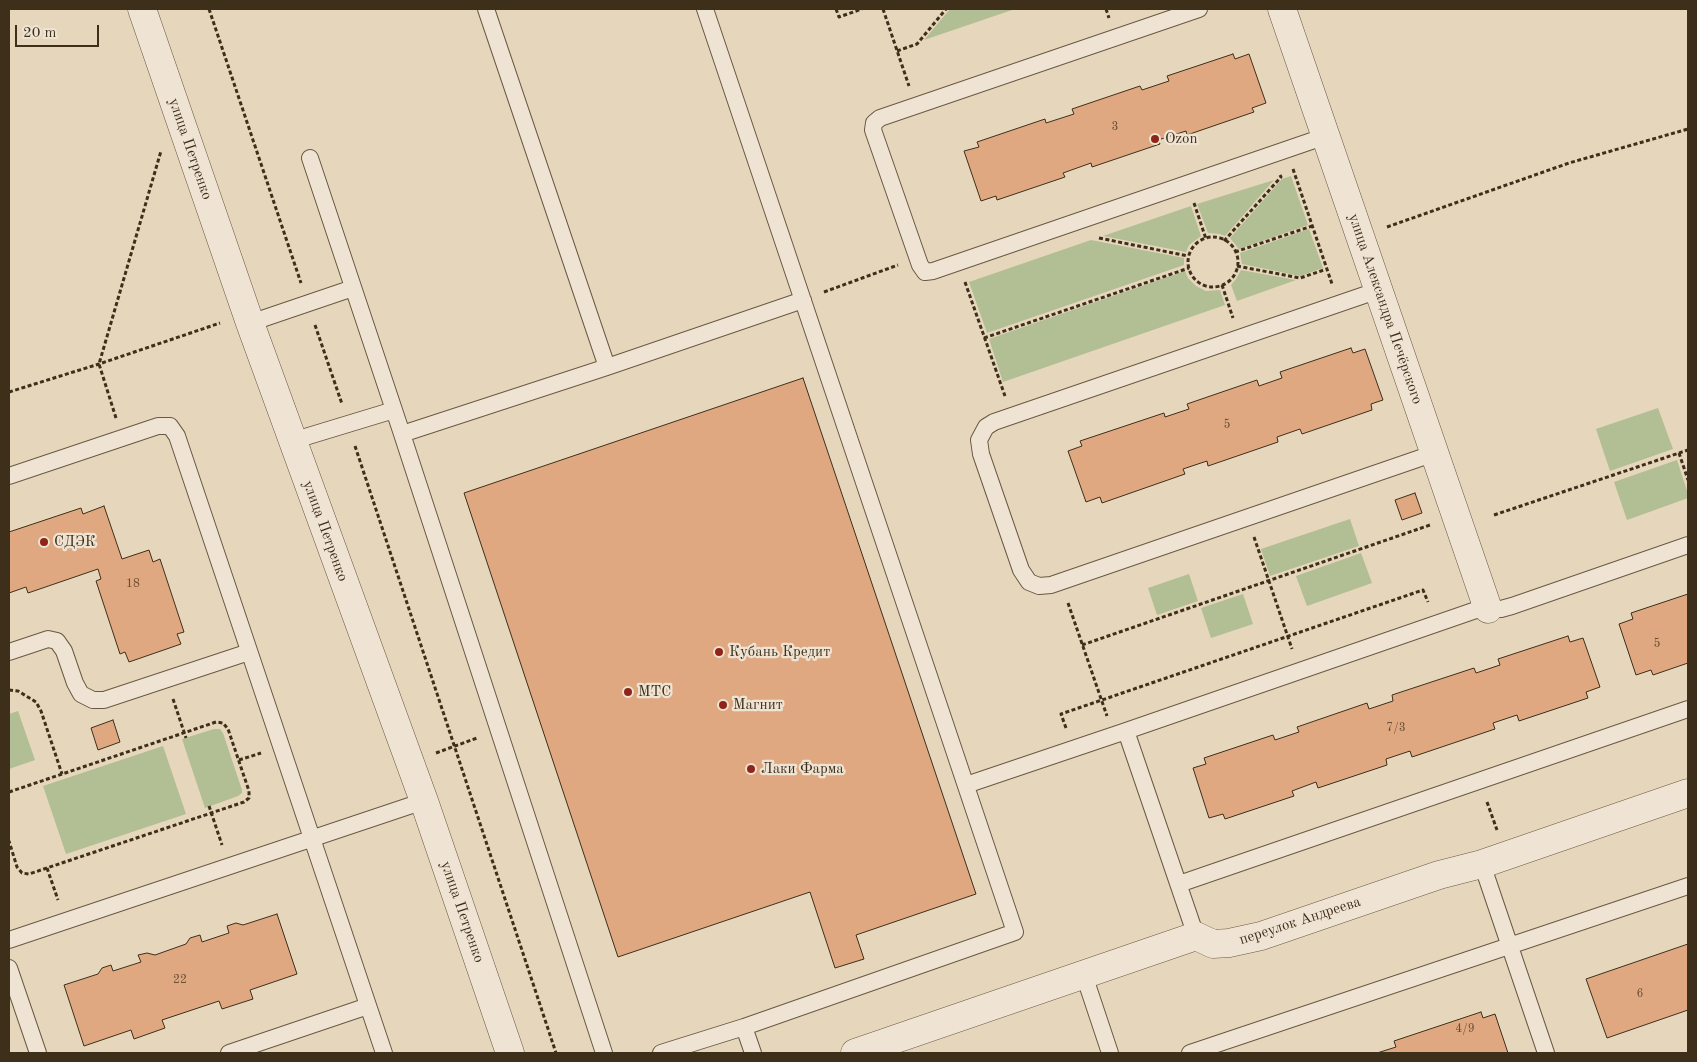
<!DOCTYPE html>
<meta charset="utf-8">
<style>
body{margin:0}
#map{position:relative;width:1697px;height:1062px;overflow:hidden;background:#e6d6bc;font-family:"Old Standard TT",serif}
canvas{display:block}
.frame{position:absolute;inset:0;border:10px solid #3e2f1b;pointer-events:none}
.scale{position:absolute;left:15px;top:25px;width:84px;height:22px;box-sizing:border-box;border:2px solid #3e2f1b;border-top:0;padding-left:6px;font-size:15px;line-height:18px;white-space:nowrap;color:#3e2f1b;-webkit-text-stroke:4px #efe4d3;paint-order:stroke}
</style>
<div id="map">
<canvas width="1697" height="1062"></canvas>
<div class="frame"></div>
<div class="scale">20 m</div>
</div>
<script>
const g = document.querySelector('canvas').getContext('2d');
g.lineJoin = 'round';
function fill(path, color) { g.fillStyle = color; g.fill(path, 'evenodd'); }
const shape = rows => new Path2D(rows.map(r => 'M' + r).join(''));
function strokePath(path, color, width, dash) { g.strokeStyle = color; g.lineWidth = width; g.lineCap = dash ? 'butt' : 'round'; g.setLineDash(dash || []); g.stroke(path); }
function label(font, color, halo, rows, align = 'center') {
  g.font = font + ' "Old Standard TT",serif'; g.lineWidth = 4.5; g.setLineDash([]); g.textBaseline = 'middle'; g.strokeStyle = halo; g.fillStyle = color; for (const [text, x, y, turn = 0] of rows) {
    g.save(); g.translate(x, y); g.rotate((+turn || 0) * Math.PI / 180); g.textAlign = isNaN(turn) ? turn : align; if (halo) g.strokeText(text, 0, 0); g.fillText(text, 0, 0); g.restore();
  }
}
const green = shape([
 [950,9,1015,9,924,40],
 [1291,176,1308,225,1239,249,1230,238,1282,179],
 [1274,180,1225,236,1220,234,1208,233,1197,204],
 [1191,206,1201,236,1189,245,1186,252,1103,236],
 [1309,229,1323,268,1300,276,1242,264,1240,253],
 [1091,240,1184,258,1184,265,987,333,969,282],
 [1241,270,1296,280,1237,301,1231,285,1236,279],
 [1185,271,1188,278,1196,286,1206,291,1220,290,1225,305,1003,382,989,339],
 [1658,408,1673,449,1610,471,1596,429],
 [1677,460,1688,494,1688,498,1627,520,1614,482],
 [1350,519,1359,546,1270,576,1261,549],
 [1361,553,1372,583,1307,606,1296,576],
 [1189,574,1198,601,1157,615,1148,588],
 [1243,594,1253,624,1211,638,1201,608],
 [18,711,35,760,9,769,9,714],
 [214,729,220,729,223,733,242,790,242,793,238,796,205,808,182,739],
 [163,746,186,814,66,854,43,786]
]);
const building = shape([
 [1233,54,1235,59,1249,54,1266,103,1252,108,1254,112,1187,135,1186,131,1158,140,1160,144,1092,167,1091,163,1063,173,1065,177,997,200,996,196,981,201,964,151,979,147,977,142,1045,119,1046,123,1074,114,1072,109,1140,86,1142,90,1169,81,1167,76,1233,54],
 [1351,348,1353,353,1365,349,1383,400,1371,404,1372,410,1302,434,1300,429,1277,437,1278,442,1208,466,1207,461,1183,469,1185,474,1102,503,1100,497,1086,502,1068,451,1082,446,1080,441,1164,413,1165,417,1189,409,1187,404,1257,380,1259,386,1282,378,1280,372,1351,348],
 [803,378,976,894,856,935,864,959,835,968,810,892,618,957,464,493,803,378],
 [1415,493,1422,513,1402,520,1395,500,1415,493],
 [104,506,122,559,149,550,153,562,160,559,184,632,177,634,181,644,129,662,125,652,120,654,96,581,101,579,98,569,28,593,26,587,9,593,9,532,81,508,83,514,104,506],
 [1688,594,1688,663,1653,675,1651,670,1636,675,1619,624,1633,619,1631,613,1688,594],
 [1568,636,1570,642,1583,638,1600,687,1586,692,1588,698,1519,721,1517,715,1493,723,1495,729,1412,757,1410,751,1386,759,1387,765,1318,788,1316,782,1292,791,1294,796,1225,819,1223,814,1209,818,1193,768,1206,764,1204,758,1273,735,1275,740,1299,732,1297,727,1367,703,1369,709,1393,701,1392,695,1474,668,1476,673,1500,665,1498,659,1568,636],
 [113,720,120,742,98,750,91,728,113,720],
 [277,914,297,974,250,990,253,999,222,1009,219,1001,162,1020,165,1028,134,1039,131,1030,84,1046,64,985,98,974,102,968,111,965,113,971,141,962,138,955,147,953,155,955,186,944,190,938,200,935,202,942,229,933,227,926,236,923,243,925,277,914],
 [1688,944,1688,1010,1607,1038,1586,979,1688,944],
 [1481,1012,1483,1018,1495,1014,1508,1053,1377,1053,1396,1047,1394,1041,1481,1012]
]);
const path = shape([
 [209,9,301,283],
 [836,9,839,17,862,9],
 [883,9,909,86],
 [1106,9,1109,18],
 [897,51,917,44,946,9],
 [1293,169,1332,284],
 [1194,203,1206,239],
 [1387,227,1569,163,1688,129],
 '1188 262a25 25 0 1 1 50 0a25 25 0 1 1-50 0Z',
 [1099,238,1188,256],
 [1224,241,1281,177,1280,175],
 [1235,252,1312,226],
 [1237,266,1300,278,1327,269],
 [965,282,1005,396],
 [1222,285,1233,318],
 [824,292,898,265],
 [315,325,342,404],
 [984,338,1189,268],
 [9,392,99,364,220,323],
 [116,418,99,364,161,151],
 [355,446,556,1053],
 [1679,453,1688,480],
 [1494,515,1688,450],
 [1254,537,1292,649],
 [1068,603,1107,716],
 [1082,645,1430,525],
 [9,690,18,691,36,702,41,711,62,774],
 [173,699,186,738],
 [1066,728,1061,714,1423,590,1428,602],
 [436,753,477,738],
 [239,760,261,753],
 [9,792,216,722,223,723,228,729,249,791,249,798,244,802,29,874,22,873,17,867,9,841],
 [1487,802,1497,830],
 [209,806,222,845],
 [47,868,58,900]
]);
const service = shape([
 [486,9,607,367],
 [705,9,1015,932,744,1027,753,1053],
 [1199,9,880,118,874,123,873,130,920,265,925,272,933,271,1326,136],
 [310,158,402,434],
 [1379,290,994,422,986,427,979,440,981,454,1021,570,1029,582,1039,586,1051,585,1435,453],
 [250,323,353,288],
 [292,441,394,410],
 [9,476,158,426,170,426,177,436,384,1053],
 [9,652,48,639,57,641,64,651,75,683,81,694,93,700,104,700,249,652],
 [966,785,1126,731],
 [1482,864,1546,1053],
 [1179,884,1688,709],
 [1196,936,1126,731,1476,610,1501,609,1512,606,1688,545],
 [9,940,424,801],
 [9,968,38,1053],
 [1084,975,1110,1053],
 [229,1053,368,1006],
 [604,1053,402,434,607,367,803,300],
 [661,1053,744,1027],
 [1190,1053,1688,886]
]);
const minor = shape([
 [142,9,250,323,424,801,510,1053],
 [1282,9,1488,609],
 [855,1053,1196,936,1213,944,1229,943,1261,936,1439,875,1482,864,1688,793]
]);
const markers = [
 [1155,139,5,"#8f2418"],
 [44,542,5,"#8f2418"],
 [719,652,5,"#8f2418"],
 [628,692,5,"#8f2418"],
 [723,705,5,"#8f2418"],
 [751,769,5,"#8f2418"]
];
const numberNames = [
 ["3",1115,127],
 ["5",1227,425],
 ["18",133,584],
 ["5",1657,644],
 ["7/3",1396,728],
 ["22",180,980],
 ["6",1640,994],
 ["4/9",1465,1029]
];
const poiNames = [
 ["Ozon",1165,139],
 ["СДЭК",54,542],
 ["Кубань Кредит",729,652],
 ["МТС",638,692],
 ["Магнит",733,705],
 ["Лаки Фарма",761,769]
];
const streetNames = [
 ["улица Петренко",190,149,71],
 ["улица Александра Печёрского",1385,309,71],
 ["улица Петренко",325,531,70],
 ["улица Петренко",462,912,71],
 ["переулок Андреева",1300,921,-18]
];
fill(green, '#b2be93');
fill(building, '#dfa881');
strokePath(building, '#3e2f1b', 1);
strokePath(service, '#685943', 18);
strokePath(minor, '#685943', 29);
strokePath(path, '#3e2f1b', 3, [4, 2.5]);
strokePath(service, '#efe4d3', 16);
strokePath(minor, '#efe4d3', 28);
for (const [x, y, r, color] of markers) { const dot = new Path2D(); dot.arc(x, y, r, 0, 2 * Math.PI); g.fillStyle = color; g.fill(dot); strokePath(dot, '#efe4d3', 2); }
label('12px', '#664d34', null, numberNames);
label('15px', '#3e2f1b', '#efe4d3', poiNames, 'left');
label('15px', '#3e2f1b', '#efe4d3', streetNames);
</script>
